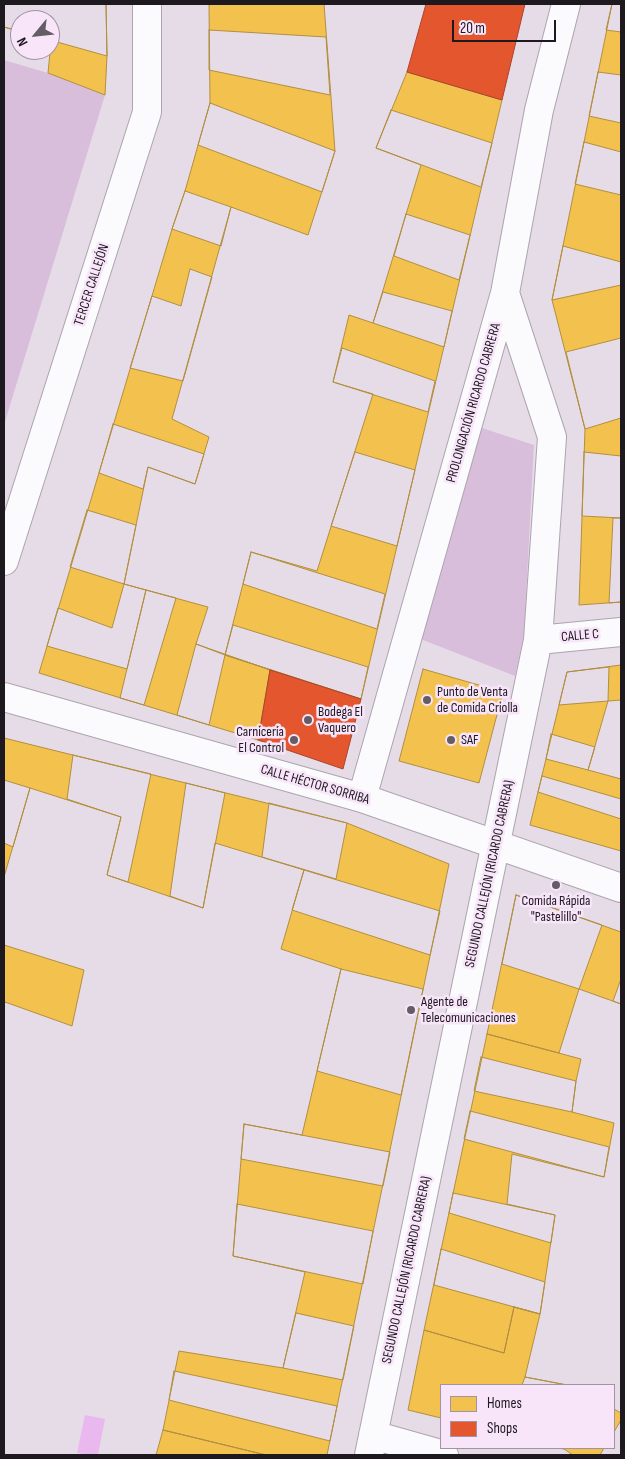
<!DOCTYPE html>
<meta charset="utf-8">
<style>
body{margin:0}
#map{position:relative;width:625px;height:1459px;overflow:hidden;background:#e6dce8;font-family:"Sofia Sans Condensed",sans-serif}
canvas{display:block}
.frame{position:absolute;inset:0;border:5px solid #1e181f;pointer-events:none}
.legend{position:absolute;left:440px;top:1384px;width:175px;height:65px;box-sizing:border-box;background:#f8e5fa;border:1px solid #a193a2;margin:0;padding:6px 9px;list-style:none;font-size:15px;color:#1e181f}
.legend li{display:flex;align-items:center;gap:10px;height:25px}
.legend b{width:25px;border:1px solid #a193a2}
.north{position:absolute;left:10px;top:10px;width:50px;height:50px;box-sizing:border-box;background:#f8e5fa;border:1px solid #a193a2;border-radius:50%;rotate:242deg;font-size:14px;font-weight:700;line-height:20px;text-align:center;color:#1e181f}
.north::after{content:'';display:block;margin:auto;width:18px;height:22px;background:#645d65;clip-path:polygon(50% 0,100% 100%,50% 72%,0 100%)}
.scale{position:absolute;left:452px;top:20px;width:104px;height:22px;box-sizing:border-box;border:2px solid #1e181f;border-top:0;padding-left:6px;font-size:15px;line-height:18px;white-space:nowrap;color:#1e181f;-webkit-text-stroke:4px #f8e5fa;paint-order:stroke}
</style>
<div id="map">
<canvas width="625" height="1459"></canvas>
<div class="frame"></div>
<ul class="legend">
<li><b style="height:14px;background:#f2c14e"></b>Homes</li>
<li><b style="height:14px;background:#e4572e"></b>Shops</li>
</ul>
<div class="north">N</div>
<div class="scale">20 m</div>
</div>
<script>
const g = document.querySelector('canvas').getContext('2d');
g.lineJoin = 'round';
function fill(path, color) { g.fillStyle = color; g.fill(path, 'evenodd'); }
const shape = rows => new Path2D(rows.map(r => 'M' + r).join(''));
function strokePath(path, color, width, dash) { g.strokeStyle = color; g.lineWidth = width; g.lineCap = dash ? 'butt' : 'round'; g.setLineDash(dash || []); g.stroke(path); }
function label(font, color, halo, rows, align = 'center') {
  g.font = font + ' "Sofia Sans Condensed",sans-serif'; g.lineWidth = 5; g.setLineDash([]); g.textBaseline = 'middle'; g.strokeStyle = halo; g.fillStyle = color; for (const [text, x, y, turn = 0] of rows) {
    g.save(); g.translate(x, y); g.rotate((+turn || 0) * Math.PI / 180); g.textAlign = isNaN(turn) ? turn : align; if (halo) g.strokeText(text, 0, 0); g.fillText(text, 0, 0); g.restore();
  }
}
const green = shape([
 [4,60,48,73,105,95,4,425],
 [479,427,534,445,524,635,515,676,418,638]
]);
const water = shape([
 [85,1415,105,1419,98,1455,90,1455,77,1453]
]);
const homes = shape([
 [4,4,106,4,107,56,50,40,50,20,20,20,20,31,4,27,4,4],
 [4,4,106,4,107,56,105,95,48,73,51,42,50,20,20,20,20,32,4,27,4,4],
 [209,4,324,4,335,151,308,235,231,207,172,419,209,437,195,484,148,467,124,584,208,607,196,644,270,670,258,740,39,673,172,229,185,191,210,103,209,4],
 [612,4,621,4,621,32,606,30,612,4],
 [612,4,621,4,621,602,579,605,585,429,552,300,612,4],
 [209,30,326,37,330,95,209,70,209,30],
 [407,72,502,100,361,699,225,655,251,552,317,571,373,394,333,382,349,315,373,323,421,165,376,148,407,72],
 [598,72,621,75,621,123,589,116,598,72],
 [210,103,335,151,322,192,198,145,210,103],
 [391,110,492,143,481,187,376,148,391,110],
 [584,142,621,152,621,195,575,184,584,142],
 [185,191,231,207,221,246,172,229,185,191],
 [406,214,470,235,459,280,394,256,406,214],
 [563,246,621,262,621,285,552,300,563,246],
 [190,269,212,277,183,381,130,368,152,296,181,306,190,269],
 [383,292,452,311,444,347,373,323,383,292],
 [621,338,621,418,585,429,566,352,621,338],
 [342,348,435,381,428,412,333,382,342,348],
 [113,424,204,454,195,484,148,467,143,489,99,473,113,424],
 [355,452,415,470,397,546,331,526,355,452],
 [584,452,621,456,621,518,582,516,584,452],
 [87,510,136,525,124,584,70,567,87,510],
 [613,518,621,518,621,602,609,603,613,518],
 [251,552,385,594,377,629,243,584,251,552],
 [124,584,146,590,127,669,47,646,58,608,112,628,124,584],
 [146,590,176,598,144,705,120,698,146,590],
 [233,625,368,667,361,699,225,655,233,625],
 [196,644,225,655,209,725,177,715,196,644],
 [621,665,621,700,608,701,588,770,621,779,621,851,530,825,567,672,621,665],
 [609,667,608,701,559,705,567,672,609,667],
 [423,669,503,692,479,783,399,761,423,669],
 [551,734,595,747,588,770,546,759,551,734],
 [4,738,347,823,449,864,327,1455,266,1455,163,1430,179,1351,283,1368,305,1272,233,1256,244,1124,302,1135,341,969,281,949,304,870,215,843,203,908,107,875,121,817,30,788,4,877,4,738],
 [73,755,151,774,128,882,107,875,121,817,67,799,73,755],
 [542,776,621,799,621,819,538,792,542,776],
 [4,780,30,788,13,847,4,843,4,780],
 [186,783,225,793,203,908,170,896,186,783],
 [269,803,347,823,336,879,262,857,269,803],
 [304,870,440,911,430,955,292,910,304,870],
 [516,895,621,932,621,1004,579,989,559,1053,487,1034,516,895],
 [516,895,602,925,579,989,502,964,516,895],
 [4,945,84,970,72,1026,5,1002,4,1007,4,945],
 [341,969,423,989,401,1095,317,1071,341,969],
 [621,979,621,1004,613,1001,621,979],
 [487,1034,581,1059,576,1081,572,1112,614,1123,604,1177,512,1154,507,1204,555,1215,540,1314,514,1307,504,1353,424,1330,487,1034],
 [481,1057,576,1081,572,1112,474,1091,481,1057],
 [470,1111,609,1147,604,1177,464,1139,470,1111],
 [244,1124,390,1152,383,1186,241,1159,244,1124],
 [453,1193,555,1215,551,1243,449,1213,453,1193],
 [237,1204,373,1231,363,1284,233,1256,237,1204],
 [441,1249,545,1282,540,1314,434,1285,441,1249],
 [514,1307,540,1314,525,1377,567,1385,441,1385,441,1418,408,1410,424,1330,504,1353,514,1307],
 [296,1313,354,1326,343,1380,283,1368,296,1313],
 [174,1371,337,1406,330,1441,169,1400,174,1371],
 [525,1377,567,1385,522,1385,525,1377],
 [614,1409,621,1413,621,1455,573,1455,564,1449,557,1448,614,1448,614,1409],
 [621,1420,621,1455,600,1455,604,1448,614,1448,614,1432,621,1420],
 [163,1430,266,1455,156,1455,163,1430]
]);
const shops = shape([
 [426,4,525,4,502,100,407,72,426,4],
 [270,670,361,699,343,769,258,740,270,670]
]);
const minor = shape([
 [4,561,147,112,147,4],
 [538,640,621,632],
 [4,697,362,798,621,888],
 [362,798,505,293,539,110,566,4],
 [373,1435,444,1455],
 [369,1455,538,640,552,437,505,293]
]);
const markers = [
 [427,700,5,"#645d65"],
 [308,720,5,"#645d65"],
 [294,740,5,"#645d65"],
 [451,740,5,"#645d65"],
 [556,885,5,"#645d65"],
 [411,1010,5,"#645d65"]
];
const streetNames = [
 ["TERCER CALLEJÓN",92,285,-72],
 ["PROLONGACIÓN RICARDO CABRERA",474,403,-74],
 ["CALLE C",580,636,-5],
 ["CALLE HÉCTOR SORRIBA",315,785,16],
 ["SEGUNDO CALLEJÓN (RICARDO CABRERA)",490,874,-78],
 ["SEGUNDO CALLEJÓN (RICARDO CABRERA)",407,1270,-78]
];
const poiNames = [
 ["Punto de Venta",437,692],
 ["de Comida Criolla",437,708],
 ["Bodega El",318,712],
 ["Vaquero",318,728],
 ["Carnicería",284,732,"right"],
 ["El Control",284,748,"right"],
 ["SAF",461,740],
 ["Comida Rápida",556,901,"center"],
 ["\"Pastelillo\"",556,917,"center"],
 ["Agente de",421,1002],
 ["Telecomunicaciones",421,1018]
];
fill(green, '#d9bedc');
fill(water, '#e8b8ee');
fill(homes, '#f2c14e');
strokePath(homes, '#b28e40', 1);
fill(shops, '#e4572e');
strokePath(shops, '#a9442a', 1);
strokePath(minor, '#aca4ae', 30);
strokePath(minor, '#fbfafc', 28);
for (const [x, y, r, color] of markers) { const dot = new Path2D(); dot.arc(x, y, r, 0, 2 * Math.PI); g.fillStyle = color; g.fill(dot); strokePath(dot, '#f8e5fa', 2); }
label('14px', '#1e181f', '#f8e5fa', streetNames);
label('14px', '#1e181f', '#f8e5fa', poiNames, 'left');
</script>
